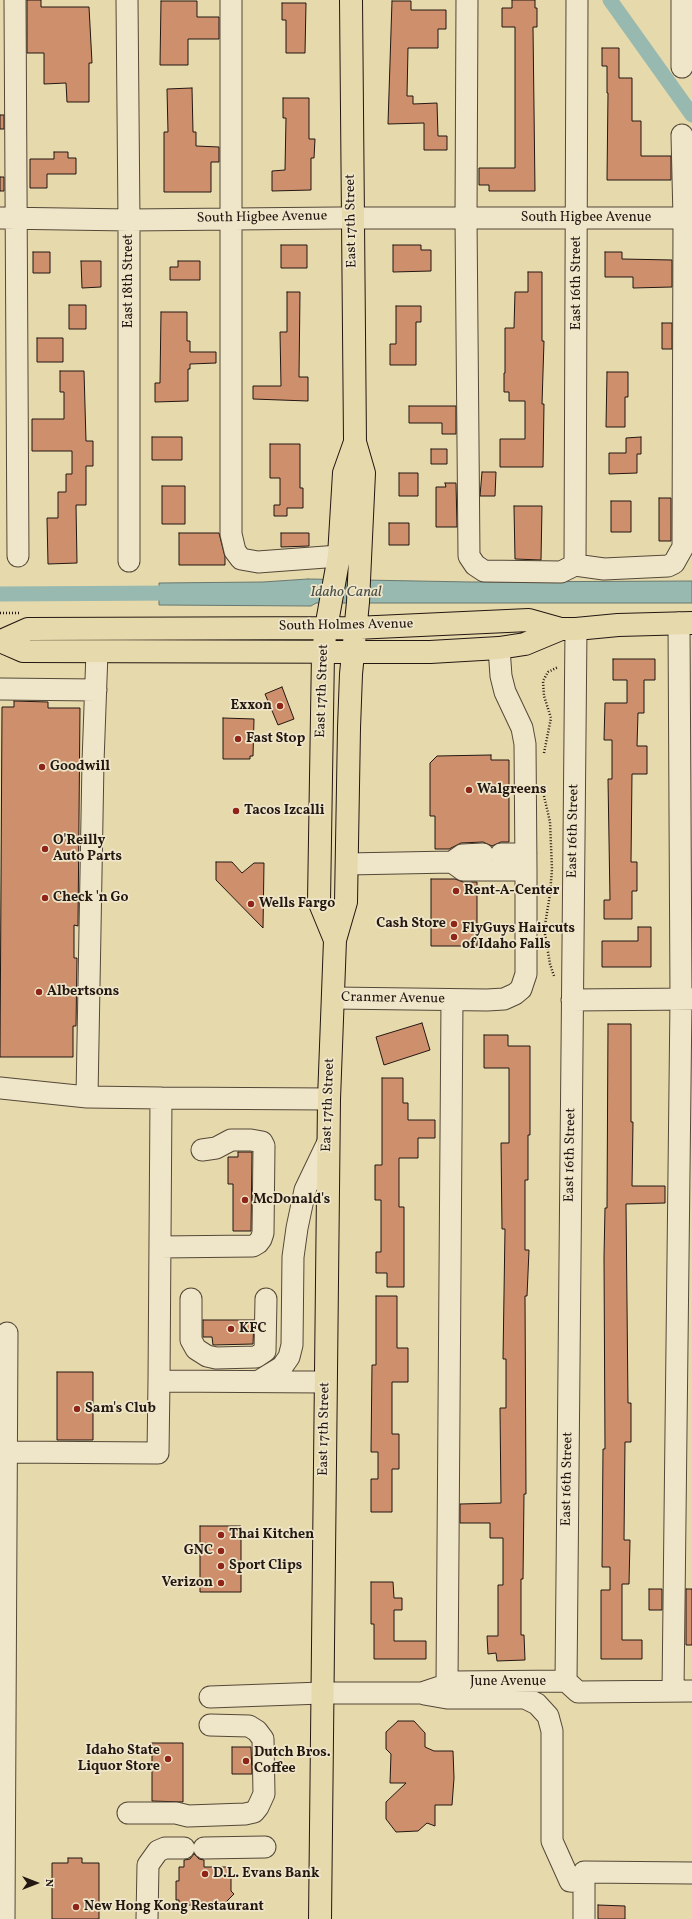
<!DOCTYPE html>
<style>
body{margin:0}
#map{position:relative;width:692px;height:1919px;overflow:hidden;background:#e6d9ac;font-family:Vollkorn,serif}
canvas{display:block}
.north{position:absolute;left:16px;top:1863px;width:40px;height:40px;-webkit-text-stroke:3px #efe6c9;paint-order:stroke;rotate:90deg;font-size:11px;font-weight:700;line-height:16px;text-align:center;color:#231712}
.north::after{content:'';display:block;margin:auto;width:14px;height:18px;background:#231712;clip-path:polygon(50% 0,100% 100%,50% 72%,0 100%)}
</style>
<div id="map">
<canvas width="692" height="1919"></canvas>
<div class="north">N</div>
</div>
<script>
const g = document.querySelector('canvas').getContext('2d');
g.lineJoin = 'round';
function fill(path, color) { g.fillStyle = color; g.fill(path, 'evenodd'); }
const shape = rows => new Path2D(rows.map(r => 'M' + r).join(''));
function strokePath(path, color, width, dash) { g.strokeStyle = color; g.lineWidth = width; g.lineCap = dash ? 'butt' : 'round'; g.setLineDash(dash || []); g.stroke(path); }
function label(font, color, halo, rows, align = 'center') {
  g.font = font + ' Vollkorn,serif'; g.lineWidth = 3.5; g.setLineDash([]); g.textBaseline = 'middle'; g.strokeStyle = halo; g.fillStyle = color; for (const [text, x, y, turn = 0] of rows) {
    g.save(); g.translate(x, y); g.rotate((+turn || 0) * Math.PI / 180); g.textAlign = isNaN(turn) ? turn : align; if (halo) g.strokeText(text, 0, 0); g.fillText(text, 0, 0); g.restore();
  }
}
const water = shape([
 [308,579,471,582,692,581,692,603,316,603,311,606,159,605,159,583,263,582,308,579]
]);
const canal = shape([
 [610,0,692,115],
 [0,594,179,593]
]);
const building = shape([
 [27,0,41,0,41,7,89,7,92,63,89,63,89,102,67,102,66,83,44,84,44,53,27,53,27,0],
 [512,0,535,0,535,8,537,8,537,27,533,27,535,191,489,191,489,185,479,185,479,168,515,168,515,27,502,27,502,8,512,8,512,0],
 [161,1,197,1,197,17,219,17,219,39,188,39,188,65,160,65,161,1],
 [392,1,411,1,411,10,446,10,446,29,438,29,438,48,408,48,407,96,413,96,413,104,437,103,438,136,447,136,447,150,424,150,424,123,388,124,392,1],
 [282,3,306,3,305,53,286,53,286,20,282,20,282,3],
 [602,48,619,48,619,78,632,78,632,121,641,121,641,156,671,156,671,180,607,180,608,93,607,93,607,66,602,66,602,48],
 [192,88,193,132,196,132,196,146,219,147,219,162,211,162,211,192,164,192,164,132,168,132,167,89,192,88],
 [283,98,309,98,309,139,315,139,314,158,311,158,311,190,272,191,272,171,285,170,286,118,283,118,283,98],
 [0,115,4,115,4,129,0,129,0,115],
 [54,152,68,152,68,158,76,158,76,174,47,174,47,188,30,188,30,159,54,159,54,152],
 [0,177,4,177,4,191,0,191,0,177],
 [281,245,307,245,307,268,281,268,281,245],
 [393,245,421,245,421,250,431,250,431,271,393,272,393,245],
 [33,252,50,252,50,273,33,273,33,252],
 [605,252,622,252,622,259,672,260,672,287,633,288,633,277,605,277,605,252],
 [81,261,101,261,101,287,82,288,81,261],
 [178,261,200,261,200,280,170,280,170,267,178,267,178,261],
 [528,272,542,272,542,341,544,341,542,404,544,404,543,467,500,467,500,439,525,439,525,401,509,401,509,392,504,392,504,373,505,373,505,328,514,328,515,292,528,292,528,272],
 [287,292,300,292,299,377,308,377,308,401,253,399,253,386,281,386,280,332,287,332,287,292],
 [69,305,86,305,86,329,69,329,69,305],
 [396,306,421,306,421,322,416,322,416,365,390,365,390,344,396,344,396,306],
 [161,312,187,312,187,341,190,341,190,352,216,352,216,363,190,364,190,369,188,369,188,401,155,402,155,383,160,383,161,312],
 [662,323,672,323,672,349,662,349,662,323],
 [37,338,63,338,63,362,37,362,37,338],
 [60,371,84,371,86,441,93,441,93,466,86,466,86,505,76,505,77,563,48,564,47,518,58,518,58,492,66,492,66,474,72,474,72,451,32,451,32,419,64,419,64,392,60,392,60,371],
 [607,372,628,372,628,397,625,397,625,427,606,427,607,372],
 [409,406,456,406,456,434,442,434,442,423,409,423,409,406],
 [152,437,182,437,182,460,152,460,152,437],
 [641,437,641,454,637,454,637,473,609,474,609,453,626,453,626,438,641,437],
 [270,444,300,444,300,488,303,488,303,508,287,508,287,516,274,516,274,505,280,505,280,478,270,478,270,444],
 [431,449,447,449,447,464,431,464,431,449],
 [482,472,496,472,495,496,480,496,482,472],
 [399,473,418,473,418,496,399,496,399,473],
 [445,483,456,483,457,527,436,527,436,487,446,487,445,483],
 [162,486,185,486,185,524,162,524,162,486],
 [659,498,671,498,671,541,659,541,659,498],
 [611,501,631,501,631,532,611,532,611,501],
 [514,506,542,506,541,560,515,559,514,506],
 [389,523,409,523,409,545,389,545,389,523],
 [179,533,219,533,225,557,225,565,179,565,179,533],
 [281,533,309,533,309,546,281,547,281,533],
 [613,659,655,659,655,680,644,680,644,713,638,713,637,746,647,746,647,774,632,774,631,862,637,862,637,891,632,891,632,919,604,919,604,900,610,900,608,779,612,779,612,740,604,740,605,703,627,703,627,680,613,680,613,659],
 [282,687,294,719,278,725,265,694,282,687],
 [14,701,48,702,48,708,80,708,78,926,74,925,74,958,77,958,76,1026,73,1026,73,1057,0,1057,2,707,14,707,14,701],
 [223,718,254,719,253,756,250,756,250,759,223,759,223,718],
 [491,755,491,760,509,760,509,842,501,842,492,846,483,842,461,843,449,849,435,849,435,816,430,816,430,763,437,756,491,755],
 [216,862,232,862,242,873,254,863,264,863,263,928,216,880,216,862],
 [431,879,455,879,463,882,477,882,477,946,431,946,431,879],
 [638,927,651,927,651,967,602,967,602,941,638,941,638,927],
 [422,1023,430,1050,384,1065,376,1037,422,1023],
 [608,1024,631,1024,631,1122,633,1122,632,1186,665,1186,665,1203,626,1204,628,1403,631,1403,631,1442,625,1442,624,1540,630,1540,629,1584,622,1584,622,1640,642,1640,642,1659,601,1659,601,1590,610,1590,610,1567,602,1567,603,1449,605,1449,604,1257,605,1208,607,1208,608,1024],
 [484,1035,508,1035,508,1046,530,1046,530,1135,528,1135,528,1180,525,1180,525,1250,529,1250,527,1296,525,1296,526,1494,524,1494,523,1579,521,1579,521,1635,524,1635,525,1660,497,1661,496,1653,488,1654,487,1636,498,1636,498,1585,503,1585,503,1538,490,1538,490,1523,460,1523,460,1504,501,1503,500,1408,506,1408,506,1359,503,1359,505,1229,502,1229,501,1143,509,1143,509,1068,484,1068,484,1035],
 [382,1078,403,1078,403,1103,408,1103,408,1120,435,1120,435,1138,418,1138,418,1158,399,1158,399,1207,404,1207,404,1287,387,1287,387,1273,376,1273,376,1252,381,1252,381,1200,375,1200,375,1165,382,1165,382,1078],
 [238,1152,252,1152,251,1231,233,1231,233,1184,228,1184,228,1157,238,1157,238,1152],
 [376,1296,397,1296,397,1348,408,1348,408,1382,392,1382,392,1434,399,1434,399,1469,392,1469,392,1512,371,1512,371,1479,378,1479,378,1452,371,1452,372,1365,376,1365,376,1296],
 [203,1320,254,1320,253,1344,213,1345,212,1337,203,1337,203,1320],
 [57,1372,93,1372,93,1440,57,1440,57,1372],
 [200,1526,241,1526,241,1592,200,1592,200,1526],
 [371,1582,393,1582,394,1598,402,1598,402,1610,394,1610,394,1641,426,1641,426,1659,374,1659,374,1624,371,1624,371,1582],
 [649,1589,662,1589,662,1610,649,1610,649,1589],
 [686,1589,692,1589,692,1645,686,1645,686,1589],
 [398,1721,414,1721,425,1733,425,1747,434,1751,453,1751,454,1778,452,1805,435,1805,435,1826,427,1823,418,1831,396,1832,386,1819,386,1802,406,1783,390,1783,391,1754,386,1749,386,1732,398,1721],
 [152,1743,183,1743,183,1802,152,1801,152,1743],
 [232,1747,251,1747,252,1774,232,1774,232,1747],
 [194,1854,199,1859,204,1860,204,1867,231,1867,231,1891,234,1894,220,1908,217,1905,179,1905,179,1900,176,1900,176,1881,179,1881,179,1867,184,1867,184,1860,190,1859,194,1854],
 [68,1858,82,1858,82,1863,99,1863,99,1919,52,1919,52,1863,68,1863,68,1858],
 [598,1905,625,1906,625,1919,598,1919,598,1905]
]);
const path = shape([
 [0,613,19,613],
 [544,753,551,718,544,696,543,681,548,672,558,667],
 [544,796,550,822,552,869,550,894,545,925],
 [545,934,550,964,554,976]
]);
const minor = shape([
 [15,0,18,556],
 [127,0,129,220,129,561],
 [231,0,231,534,235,551,241,559,258,562,339,556],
 [467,0,466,218,469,556,475,565,484,571,561,572,575,565,604,569,668,566,674,563,683,547,684,218,682,135],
 [682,0,682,67],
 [0,218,129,220,338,218,692,218],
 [575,565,577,0],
 [97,652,93,762,87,1097,161,1098,159,1381,325,1382],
 [0,689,96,690],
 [501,854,526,854],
 [452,862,462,855,483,854],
 [347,864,452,862,463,870,526,870,525,744,522,728,505,692,501,676,499,648],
 [334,998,487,1000,504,999,515,994,521,989,526,974,526,870],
 [572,1000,692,999],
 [0,1088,87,1097],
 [161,1098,329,1099],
 [160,1247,253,1246,258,1243,261,1239,263,1233,264,1146,262,1142,251,1140,231,1140,216,1148,202,1150],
 [191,1299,191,1340,196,1349,207,1356,216,1358,256,1357,265,1351,266,1299],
 [259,1381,282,1367,289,1357,292,1345,293,1257,297,1228,305,1190,328,1142],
 [6,1452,158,1453,159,1381],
 [566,1681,576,629],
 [447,1684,452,1000],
 [673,1691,681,999,679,623],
 [424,1694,447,1698,525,1698,537,1704,548,1716,552,1731,552,1841,570,1881,584,1882,584,1919],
 [210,1697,322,1693,422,1693,455,1682,566,1681,578,1692,692,1691],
 [128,1813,176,1813,188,1816,245,1814,254,1812,258,1807,264,1794,263,1739,257,1731,249,1726,210,1725],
 [204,1848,265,1847],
 [584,1882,584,1872,692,1873],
 [4,1919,7,1333],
 [147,1919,148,1865,158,1851,165,1848,184,1848]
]);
const major = shape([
 [0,641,23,651,430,652,499,648,525,644,561,629],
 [1,641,28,629,355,628,529,620,561,629,576,629,618,625,692,623],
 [335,940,319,901,323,653,326,628,339,556,344,473,355,442],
 [320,1919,329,1099,335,940,346,902,349,728,351,674,358,602,364,473,355,442,351,0]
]);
const markers = [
 [280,706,4,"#8f2418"],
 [238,739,4,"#8f2418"],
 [42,767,4,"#8f2418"],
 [469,790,4,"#8f2418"],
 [236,811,4,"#8f2418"],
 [45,849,4,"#8f2418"],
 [456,891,4,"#8f2418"],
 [45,898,4,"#8f2418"],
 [251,904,4,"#8f2418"],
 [454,924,4,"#8f2418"],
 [454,937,4,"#8f2418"],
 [39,992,4,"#8f2418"],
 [245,1200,4,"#8f2418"],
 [231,1329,4,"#8f2418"],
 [77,1409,4,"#8f2418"],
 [221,1535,4,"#8f2418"],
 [221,1551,4,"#8f2418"],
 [221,1566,4,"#8f2418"],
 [221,1583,4,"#8f2418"],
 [168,1759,4,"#8f2418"],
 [246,1761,4,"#8f2418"],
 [205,1874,4,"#8f2418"],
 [76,1907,4,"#8f2418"]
];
const streetNames = [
 ["South Higbee Avenue",262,218,-1],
 ["South Higbee Avenue",586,218],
 ["East 17th Street",352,221,-91],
 ["East 18th Street",129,281,-90],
 ["East 16th Street",577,283,-90],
 ["South Holmes Avenue",346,626,-1],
 ["East 17th Street",323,691,-88],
 ["East 16th Street",574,831,-89],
 ["Cranmer Avenue",393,999,1],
 ["East 17th Street",329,1105,-88],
 ["East 16th Street",571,1155,-89],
 ["East 17th Street",325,1429,-89],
 ["East 16th Street",568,1479,-89],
 ["June Avenue",508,1682]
];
const poiNames = [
 ["Exxon",272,706,"right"],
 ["Fast Stop",246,739],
 ["Goodwill",50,767],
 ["Walgreens",477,790],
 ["Tacos Izcalli",244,811],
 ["O'Reilly",53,841],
 ["Auto Parts",53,857],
 ["Rent-A-Center",464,891],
 ["Check 'n Go",53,898],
 ["Wells Fargo",259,904],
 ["Cash Store",446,924,"right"],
 ["FlyGuys Haircuts",462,929],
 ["of Idaho Falls",462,945],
 ["Albertsons",47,992],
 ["McDonald's",253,1200],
 ["KFC",239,1329],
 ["Sam's Club",85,1409],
 ["Thai Kitchen",229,1535],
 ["GNC",213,1551,"right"],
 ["Sport Clips",229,1566],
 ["Verizon",213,1583,"right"],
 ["Idaho State",160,1751,"right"],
 ["Liquor Store",160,1767,"right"],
 ["Dutch Bros.",254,1753],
 ["Coffee",254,1769],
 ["D.L. Evans Bank",213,1874],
 ["New Hong Kong Restaurant",84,1907]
];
const waterNames = [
 ["Idaho Canal",346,593]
];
fill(water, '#97b9af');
strokePath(water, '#697870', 1);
strokePath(canal, '#97b9af', 15);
fill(building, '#ce906c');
strokePath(building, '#231712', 1);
strokePath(minor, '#544838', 23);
strokePath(major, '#231712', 24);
strokePath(path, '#231712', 2.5, [1, 2]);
strokePath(minor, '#efe6c9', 21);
strokePath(major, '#e6d9ac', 22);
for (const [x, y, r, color] of markers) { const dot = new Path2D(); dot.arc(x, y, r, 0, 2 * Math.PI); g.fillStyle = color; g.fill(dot); strokePath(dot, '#efe6c9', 1.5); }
label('14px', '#231712', '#efe6c9', streetNames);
label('bold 14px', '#231712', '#efe6c9', poiNames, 'left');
label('italic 15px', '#4c5049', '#efe6c9', waterNames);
</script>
